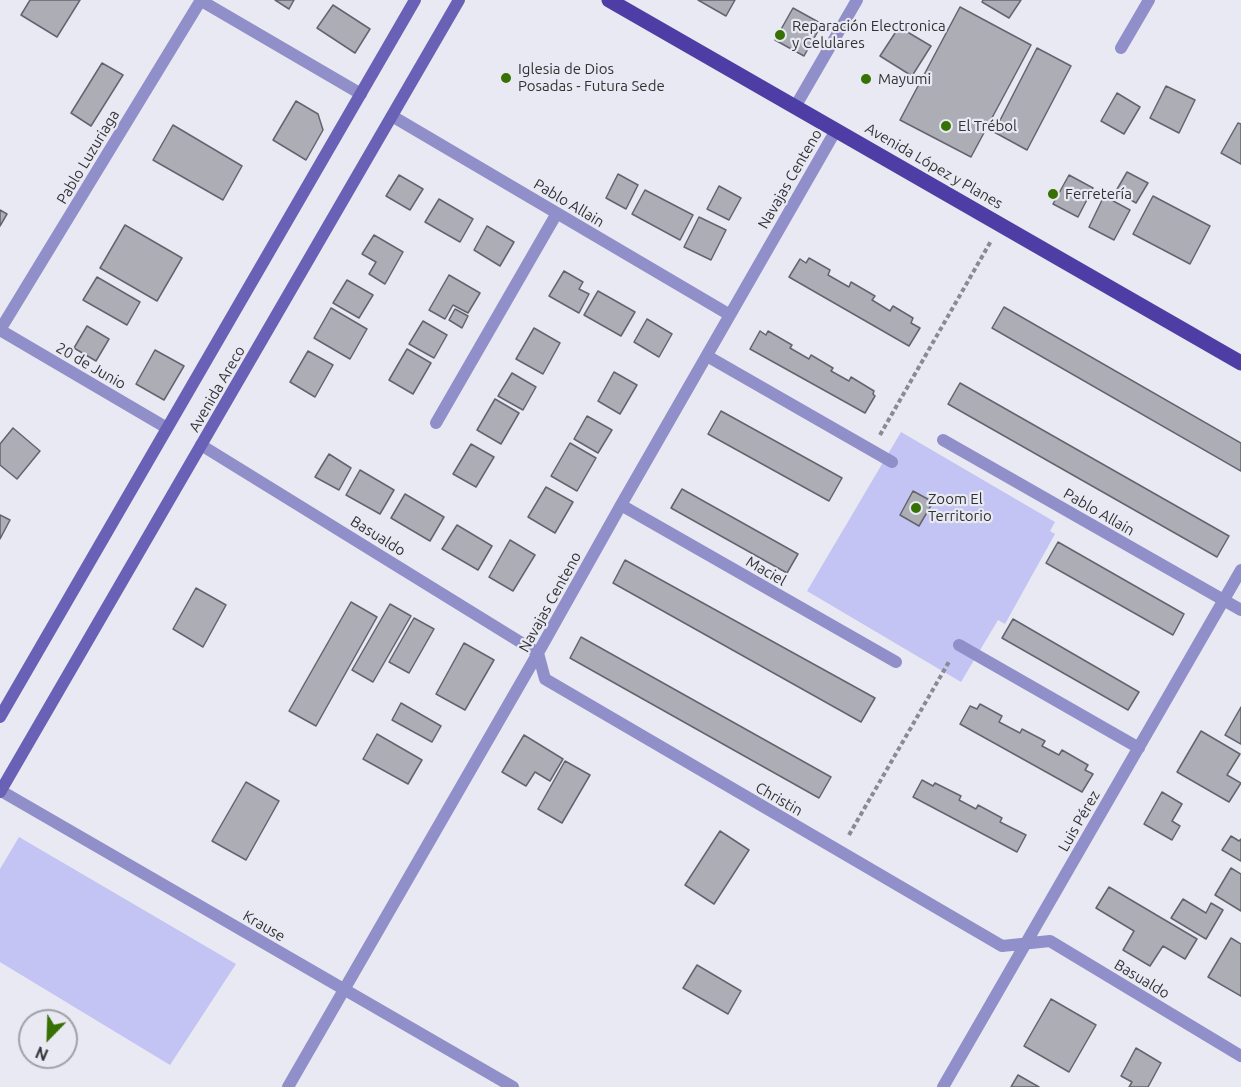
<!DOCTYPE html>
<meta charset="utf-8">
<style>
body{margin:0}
#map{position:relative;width:1241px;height:1087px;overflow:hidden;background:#e9e9f3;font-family:Ubuntu,sans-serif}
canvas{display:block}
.north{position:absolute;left:18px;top:1009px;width:60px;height:60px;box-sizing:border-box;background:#e9e9f3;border:2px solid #a0a0a7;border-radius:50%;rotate:203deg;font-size:16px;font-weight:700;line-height:24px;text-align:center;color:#323235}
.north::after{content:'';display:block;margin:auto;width:21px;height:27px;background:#377101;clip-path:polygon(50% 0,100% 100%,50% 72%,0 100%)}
</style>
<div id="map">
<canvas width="1241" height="1087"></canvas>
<div class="north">N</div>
</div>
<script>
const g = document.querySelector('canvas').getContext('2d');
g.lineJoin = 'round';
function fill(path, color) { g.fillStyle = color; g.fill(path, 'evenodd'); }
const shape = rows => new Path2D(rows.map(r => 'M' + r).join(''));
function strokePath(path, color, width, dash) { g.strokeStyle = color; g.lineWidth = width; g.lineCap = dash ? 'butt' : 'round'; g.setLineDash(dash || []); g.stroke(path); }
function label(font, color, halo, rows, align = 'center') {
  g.font = font + ' Ubuntu,sans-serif'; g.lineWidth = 4.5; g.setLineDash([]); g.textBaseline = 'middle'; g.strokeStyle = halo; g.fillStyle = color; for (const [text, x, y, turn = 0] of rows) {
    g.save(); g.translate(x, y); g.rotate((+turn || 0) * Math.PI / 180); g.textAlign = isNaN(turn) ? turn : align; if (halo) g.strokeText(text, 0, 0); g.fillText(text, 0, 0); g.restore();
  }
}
const green = shape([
 [901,432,1055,522,1050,531,1055,534,1005,624,998,620,961,682,807,591],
 [19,837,236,964,170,1065,0,962,0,869]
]);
const building = shape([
 [30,0,80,0,57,37,21,15,30,0],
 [275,0,294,0,289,9,275,0],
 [698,0,735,0,726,16,698,0],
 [983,0,1021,0,1009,18,982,2,983,0],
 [333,5,370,29,355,53,317,28,333,5],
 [960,7,1031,45,971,157,900,120,960,7],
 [793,8,822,24,804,56,775,40,793,8],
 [899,27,931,46,912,76,880,56,899,27],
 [1037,48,1071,66,1027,150,994,132,1037,48],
 [102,63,123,75,91,126,71,113,102,63],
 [1166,86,1195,100,1179,133,1150,118,1166,86],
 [1117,93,1140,107,1124,134,1101,121,1117,93],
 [296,101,318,114,323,130,306,160,273,140,296,101],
 [1238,123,1241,124,1241,164,1221,153,1238,123],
 [173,125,242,166,223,200,153,160,173,125],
 [1127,172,1148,183,1136,203,1116,191,1127,172],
 [618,174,638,185,626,209,606,198,618,174],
 [399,175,423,189,410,210,386,196,399,175],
 [1069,175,1093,188,1078,217,1053,204,1069,175],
 [719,186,741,198,729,220,707,209,719,186],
 [645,190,693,215,680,240,632,214,645,190],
 [1104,196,1130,210,1114,240,1089,227,1104,196],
 [1153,196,1210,226,1190,264,1133,234,1153,196],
 [439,199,473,219,460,242,425,222,439,199],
 [0,210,7,214,0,226,0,210],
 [699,217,726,230,711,260,684,247,699,217],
 [125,225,182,258,157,301,100,268,125,225],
 [487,226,514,242,500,266,474,250,487,226],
 [374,235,403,252,385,284,369,274,376,262,362,254,374,235],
 [809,258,830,270,828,275,849,287,851,282,875,296,872,300,890,311,893,306,913,318,911,323,920,328,909,346,789,277,800,259,806,263,809,258],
 [564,271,583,282,579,289,589,294,579,313,549,296,564,271],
 [449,275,480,293,468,313,453,305,445,319,429,310,449,275],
 [97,277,140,302,127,325,83,300,97,277],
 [347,280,373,295,359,318,333,303,347,280],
 [598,291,635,312,621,336,584,315,598,291],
 [1004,307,1241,443,1241,471,992,328,1004,307],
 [331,308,367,329,350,359,314,338,331,308],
 [455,309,468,316,462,328,449,320,455,309],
 [647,319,672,334,659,357,634,342,647,319],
 [423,321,447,335,434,358,409,344,423,321],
 [87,326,109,339,96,361,74,348,87,326],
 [534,328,560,343,543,374,516,359,534,328],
 [760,331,766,335,768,331,792,345,790,348,809,359,811,355,833,368,831,371,849,381,851,377,874,391,873,394,875,396,865,413,750,349,760,331],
 [407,349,431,363,413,394,389,380,407,349],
 [155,350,184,366,164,400,136,384,155,350],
 [308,351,333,365,315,397,290,382,308,351],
 [614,372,637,385,620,414,598,401,614,372],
 [512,373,536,387,523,410,498,396,512,373],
 [960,383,1229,536,1217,557,948,404,960,383],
 [495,399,519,413,501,444,477,430,495,399],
 [721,411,842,478,829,501,708,434,721,411],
 [587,416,612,430,598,453,574,439,587,416],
 [13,428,40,451,17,479,0,465,0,444,13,428],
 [570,443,596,458,577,491,551,476,570,443],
 [471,444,494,457,476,487,453,474,471,444],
 [329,454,351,468,339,490,315,477,329,454],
 [360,470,394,490,380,514,346,495,360,470],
 [546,487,573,502,555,533,528,517,546,487],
 [682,489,798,554,787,573,671,508,682,489],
 [913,491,933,502,919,526,900,515,913,491],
 [405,494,444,517,430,541,391,518,405,494],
 [0,515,10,520,0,539,0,515],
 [457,525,492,546,478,570,442,549,457,525],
 [510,540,535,555,513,591,489,577,510,540],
 [1058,542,1184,614,1173,635,1046,563,1058,542],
 [625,560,875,698,861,722,613,583,625,560],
 [196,588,226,605,203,647,173,629,196,588],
 [351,602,377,617,316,726,289,711,351,602],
 [390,604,411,616,373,682,352,670,390,604],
 [414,618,434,629,409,673,389,662,414,618],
 [1013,619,1139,692,1128,710,1002,638,1013,619],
 [581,637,831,777,819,798,570,658,581,637],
 [464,643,494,660,465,710,436,694,464,643],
 [401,703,441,726,432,742,392,720,401,703],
 [980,704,1002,716,999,722,1020,733,1022,729,1045,741,1042,746,1059,755,1062,750,1088,765,1085,770,1093,774,1082,792,960,724,970,706,977,709,980,704],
 [1241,707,1241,744,1225,735,1241,707],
 [1201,731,1240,754,1227,775,1241,783,1229,802,1177,772,1201,731],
 [377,734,422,760,408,784,363,759,377,734],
 [524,735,563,759,550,781,535,772,526,786,502,772,524,735],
 [565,761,590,775,562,823,538,809,565,761],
 [922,780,933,786,935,783,961,796,959,800,976,809,978,805,1002,818,1000,822,1026,835,1017,852,913,797,922,780],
 [246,782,279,801,246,860,212,841,246,782],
 [1162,792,1182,804,1172,821,1180,826,1172,840,1144,824,1162,792],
 [720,831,749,850,714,904,685,885,720,831],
 [1231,836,1239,841,1241,839,1241,861,1222,850,1231,836],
 [1231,868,1241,874,1241,911,1215,895,1231,868],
 [1109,887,1197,939,1185,959,1163,946,1150,966,1123,950,1134,931,1096,908,1109,887],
 [1183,899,1206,913,1211,903,1223,910,1206,939,1171,918,1183,899],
 [1231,938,1241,944,1241,996,1208,977,1231,938],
 [697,965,741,991,728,1014,683,988,697,965],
 [1051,999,1096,1025,1069,1072,1024,1046,1051,999],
 [1136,1048,1161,1063,1148,1087,1129,1087,1132,1082,1121,1076,1136,1048],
 [1018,1075,1039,1087,1011,1087,1018,1075]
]);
const path = shape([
 [880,435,991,241],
 [849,835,950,660]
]);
const minor = shape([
 [200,0,361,94],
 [1121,48,1149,0],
 [795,107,857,0],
 [392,116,730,315],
 [0,330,201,0],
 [0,330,167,428],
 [707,356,892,462],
 [436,423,557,213],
 [943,440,1241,610],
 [201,445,538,653],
 [621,505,896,662],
 [959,645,1139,748],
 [538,653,545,679,1002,946,1050,941,1241,1056],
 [1,791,513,1087],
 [288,1087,538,653,621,505,836,130],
 [943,1087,1241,570]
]);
const secondary = shape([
 [0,717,415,0],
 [0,792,459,0]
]);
const primary = shape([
 [609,0,1241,363]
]);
const markers = [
 [780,35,6,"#377101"],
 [506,78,6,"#377101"],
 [866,79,6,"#377101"],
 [946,126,6,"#377101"],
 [1053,194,6,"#377101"],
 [916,508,6,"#377101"]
];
const poiNames = [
 ["Reparación Electronica",792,26],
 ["y Celulares",792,43],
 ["Iglesia de Dios",518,69],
 ["Posadas - Futura Sede",518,86],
 ["Mayumi",878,79],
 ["El Trébol",958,126],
 ["Ferretería",1065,194],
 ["Zoom El",928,499],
 ["Territorio",928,516]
];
const streetNames = [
 ["Pablo Luzuriaga",88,157,-59],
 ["Avenida López y Planes",934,166,30],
 ["Navajas Centeno",790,179,-60],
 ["Pablo Allain",569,203,31],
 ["20 de Junio",91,366,30],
 ["Avenida Areco",217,389,-60],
 ["Pablo Allain",1099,512,30],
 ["Basualdo",378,536,32],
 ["Maciel",766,571,30],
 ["Navajas Centeno",550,602,-61],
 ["Christin",779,799,30],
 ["Luis Pérez",1079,821,-60],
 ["Krause",264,926,30],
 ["Basualdo",1142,979,31]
];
fill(green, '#c3c3f4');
fill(building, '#adadb6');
strokePath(building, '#64646c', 1.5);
strokePath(path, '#8a8a90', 4, [4.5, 3]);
strokePath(minor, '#918fc9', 12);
strokePath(secondary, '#6961b5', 12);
strokePath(primary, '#4f3da6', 15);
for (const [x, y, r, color] of markers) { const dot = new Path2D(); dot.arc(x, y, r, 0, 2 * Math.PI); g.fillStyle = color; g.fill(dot); strokePath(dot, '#e9e9f3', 2); }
label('15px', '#323235', '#e9e9f3', poiNames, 'left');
label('15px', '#323235', '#e9e9f3', streetNames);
</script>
